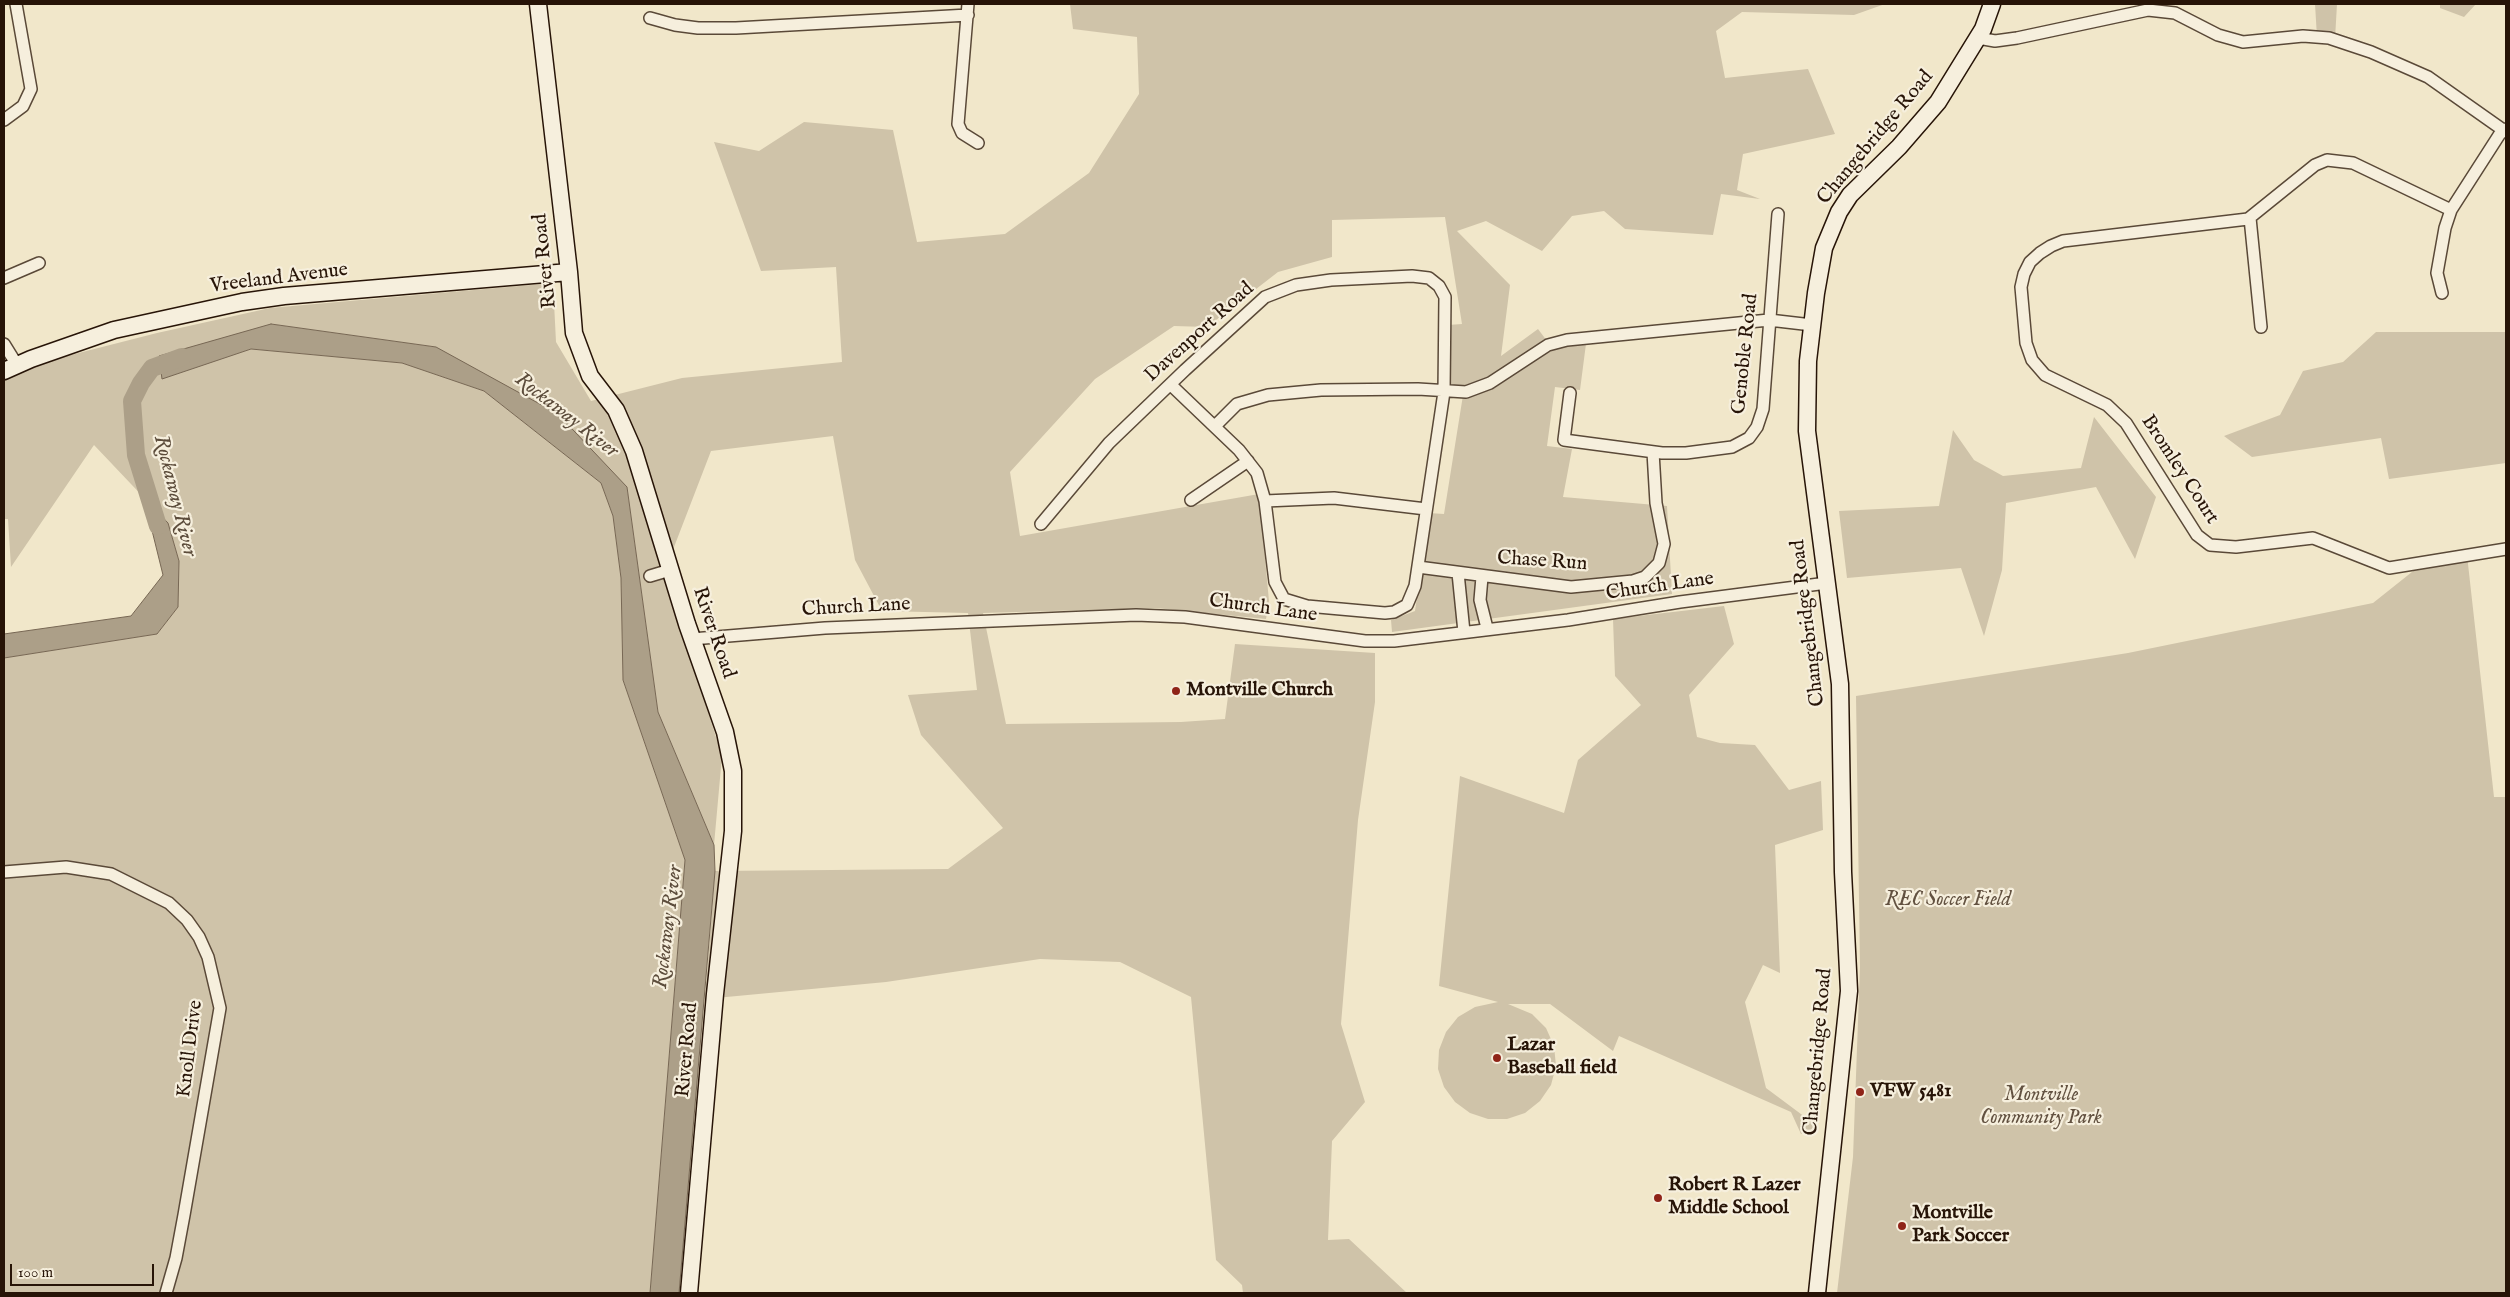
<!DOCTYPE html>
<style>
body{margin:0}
#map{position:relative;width:2510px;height:1297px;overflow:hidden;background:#f1e7ca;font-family:"IM FELL English",serif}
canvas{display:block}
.frame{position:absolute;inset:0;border:5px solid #271407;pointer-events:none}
.scale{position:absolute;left:10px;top:1264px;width:144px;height:22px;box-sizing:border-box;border:2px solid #271407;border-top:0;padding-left:6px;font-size:15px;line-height:18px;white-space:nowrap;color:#271407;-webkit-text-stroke:4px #f6efdd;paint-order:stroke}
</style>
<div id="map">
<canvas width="2510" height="1297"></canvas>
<div class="frame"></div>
<div class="scale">100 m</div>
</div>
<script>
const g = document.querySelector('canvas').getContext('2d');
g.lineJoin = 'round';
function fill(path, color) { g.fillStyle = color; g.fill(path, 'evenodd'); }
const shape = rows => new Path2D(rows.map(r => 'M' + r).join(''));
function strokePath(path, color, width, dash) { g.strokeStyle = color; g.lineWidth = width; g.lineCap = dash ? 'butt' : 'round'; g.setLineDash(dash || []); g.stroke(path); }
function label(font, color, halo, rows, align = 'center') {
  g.font = font + ' "IM FELL English",serif'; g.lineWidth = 4.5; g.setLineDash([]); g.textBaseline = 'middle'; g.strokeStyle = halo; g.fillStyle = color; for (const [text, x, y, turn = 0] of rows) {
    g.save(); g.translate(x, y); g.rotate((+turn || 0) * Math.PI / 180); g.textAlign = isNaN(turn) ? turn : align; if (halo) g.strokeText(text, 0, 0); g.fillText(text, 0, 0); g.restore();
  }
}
const green = shape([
 [1070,4,1885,4,1854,15,1742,12,1716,31,1725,78,1808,69,1835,134,1743,154,1737,190,1760,199,1721,194,1713,235,1625,229,1604,211,1572,216,1542,251,1486,221,1457,231,1510,285,1501,356,1538,329,1550,345,1587,336,1580,390,1555,387,1547,446,1572,449,1563,497,1667,506,1672,594,1392,632,1391,620,1415,611,1429,513,1444,514,1464,389,1443,387,1448,325,1462,324,1445,217,1332,220,1332,257,1278,272,1207,327,1174,326,1095,379,1010,472,1020,536,1259,494,1269,601,1266,619,1155,608,983,613,1006,724,1181,722,1225,719,1235,644,1375,653,1375,702,1358,820,1341,1024,1365,1102,1332,1141,1328,1240,1349,1239,1407,1293,1243,1293,1242,1285,1216,1260,1191,997,1120,962,1040,959,886,982,705,999,715,871,948,869,1003,828,921,735,908,695,977,690,968,613,882,611,855,560,833,436,711,451,664,573,722,756,714,845,658,712,627,487,436,347,271,324,162,378,251,349,402,363,484,391,601,483,613,516,621,578,623,680,685,860,650,1293,4,1293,4,658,157,634,178,607,179,561,168,523,94,445,11,567,8,519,4,519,4,375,12,370,157,333,270,308,553,283,556,342,591,401,682,378,842,362,836,267,761,271,714,142,759,151,804,122,893,130,917,242,1005,234,1089,173,1139,94,1137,37,1073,29],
 [2315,4,2337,4,2335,39,2317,37],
 [2440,4,2476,4,2464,17,2440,8],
 [2376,332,2506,332,2506,463,2389,479,2381,438,2252,457,2224,436,2280,415,2303,371,2343,362],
 [2094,417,2156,497,2135,559,2096,487,2006,503,2002,570,1984,636,1961,568,1847,578,1839,511,1939,506,1953,430,1974,460,2003,476,2081,468],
 [2467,555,2494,797,2506,797,2506,1293,1837,1293,1853,1157,1860,967,1856,696,2128,653,2373,603,2422,564],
 [1724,606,1734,644,1689,695,1697,737,1720,743,1755,745,1789,790,1821,781,1823,830,1775,845,1780,973,1763,965,1745,1002,1766,1088,1813,1123,1813,1130,1801,1134,1791,1112,1619,1036,1613,1051,1550,1004,1508,1004,1532,1014,1546,1028,1554,1046,1556,1066,1551,1085,1540,1101,1525,1113,1507,1119,1488,1119,1470,1113,1455,1102,1444,1087,1438,1069,1439,1050,1446,1032,1458,1017,1475,1007,1498,1002,1439,986,1460,776,1564,813,1578,760,1641,705,1615,676,1613,619]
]);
const water = shape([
 [271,324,436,347,558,414,627,487,658,712,714,845,715,871,679,1293,650,1293,685,860,623,680,621,578,613,516,601,483,484,391,402,363,251,349,162,379,159,356,271,324],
 [144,498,168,523,179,561,178,607,157,634,4,658,4,634,131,616,163,575,144,498]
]);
const river = shape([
 [158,526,136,455,132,401,141,383,152,368,182,357]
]);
const street = shape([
 [968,4,958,124,962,133,978,143],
 [650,18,675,25,698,28,736,28,968,15],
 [1978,38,1995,41,2017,38,2148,10,2175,13,2218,35,2243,42,2303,36,2329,38,2371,52,2428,77,2506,132],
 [4,120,23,106,31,89,16,4],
 [2451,210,2353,163,2327,160,2315,165,2248,219,2063,241,2051,246,2040,253,2030,262,2024,274,2021,287,2026,343,2032,360,2045,375,2107,405,2126,423,2197,535,2210,545,2236,547,2313,538,2389,568,2506,549],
 [2250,218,2261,327],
 [4,278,39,263],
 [2442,293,2437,273,2445,228,2451,210,2503,129],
 [4,344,17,365],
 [1570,393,1564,440,1662,453,1686,453,1732,447,1749,438,1757,427,1763,409,1778,214],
 [1215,426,1237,404,1268,395,1321,390,1418,389,1466,392,1490,383,1548,345,1567,340,1769,320,1812,325],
 [1191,500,1248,461],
 [1265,501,1334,498,1426,509],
 [1041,524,1109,443,1185,370,1265,297,1296,285,1331,280,1412,276,1429,278,1439,286,1445,297,1444,392,1415,586,1407,605,1394,612,1385,613,1307,606,1284,599,1275,582,1265,501,1257,473,1239,450,1171,385],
 [1418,567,1571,587,1633,581,1645,577,1659,563,1664,544,1656,503,1653,452],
 [1458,573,1464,632],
 [650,576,670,570],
 [1482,577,1480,600,1487,628],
 [692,639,825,628,1136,615,1185,617,1365,641,1394,641,1568,620,1680,602,1827,583],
 [4,872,66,867,111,874,169,903,187,920,199,937,208,957,220,1008,184,1215,176,1258,166,1293]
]);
const secondary = shape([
 [538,4,569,272,574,333,590,376,616,410,634,451,687,624,725,732,733,771,733,831,715,994,689,1293],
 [4,371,31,359,114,330,242,302,284,296,569,272],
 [1817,1293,1849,991,1843,872,1840,684,1807,431,1808,361,1816,293,1824,248,1839,212,1850,195,1899,147,1938,102,1983,29,1992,4]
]);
const markers = [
 [1176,691,5,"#8f2418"],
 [1497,1058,5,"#8f2418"],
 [1860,1092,5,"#8f2418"],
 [1658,1198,5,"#8f2418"],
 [1902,1226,5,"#8f2418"]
];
const streetNames = [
 ["Changebridge Road",1876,138,-50],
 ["River Road",546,261,-96],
 ["Vreeland Avenue",279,279,-7],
 ["Davenport Road",1200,333,-42],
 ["Genoble Road",1746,354,-84],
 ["Bromley Court",2179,470,57],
 ["Chase Run",1542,562,4],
 ["Church Lane",1660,587,-8],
 ["Church Lane",856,608,-3],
 ["Church Lane",1263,609,8],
 ["Changebridge Road",1809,623,-97],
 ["River Road",713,633,71],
 ["Knoll Drive",191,1049,-83],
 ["River Road",688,1050,-85],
 ["Changebridge Road",1819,1052,-85]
];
const poiNames = [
 ["Montville Church",1186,691],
 ["Lazar",1507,1046],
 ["Baseball field",1507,1069],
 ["VFW 5481",1870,1092],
 ["Robert R Lazer",1668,1186],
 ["Middle School",1668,1209],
 ["Montville",1912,1214],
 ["Park Soccer",1912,1237]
];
const parkNames = [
 ["REC Soccer Field",1948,901],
 ["Montville",2041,1096],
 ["Community Park",2041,1119]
];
const waterNames = [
 ["Rockaway River",566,416,38],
 ["Rockaway River",174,496,76],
 ["Rockaway River",669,927,-83]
];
fill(green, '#cfc3a9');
fill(water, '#ac9f88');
strokePath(water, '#776754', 1);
strokePath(river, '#ac9f88', 18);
strokePath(street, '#5a4938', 14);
strokePath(secondary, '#271407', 19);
strokePath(street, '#f6efdd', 11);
strokePath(secondary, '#f6efdd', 16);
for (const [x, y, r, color] of markers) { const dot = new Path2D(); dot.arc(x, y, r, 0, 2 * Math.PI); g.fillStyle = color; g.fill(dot); strokePath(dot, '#f6efdd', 2); }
label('20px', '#271407', '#f6efdd', streetNames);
label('bold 20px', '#271407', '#f6efdd', poiNames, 'left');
label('italic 20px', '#625140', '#f6efdd', parkNames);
label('italic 21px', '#5c4c3b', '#f6efdd', waterNames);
</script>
